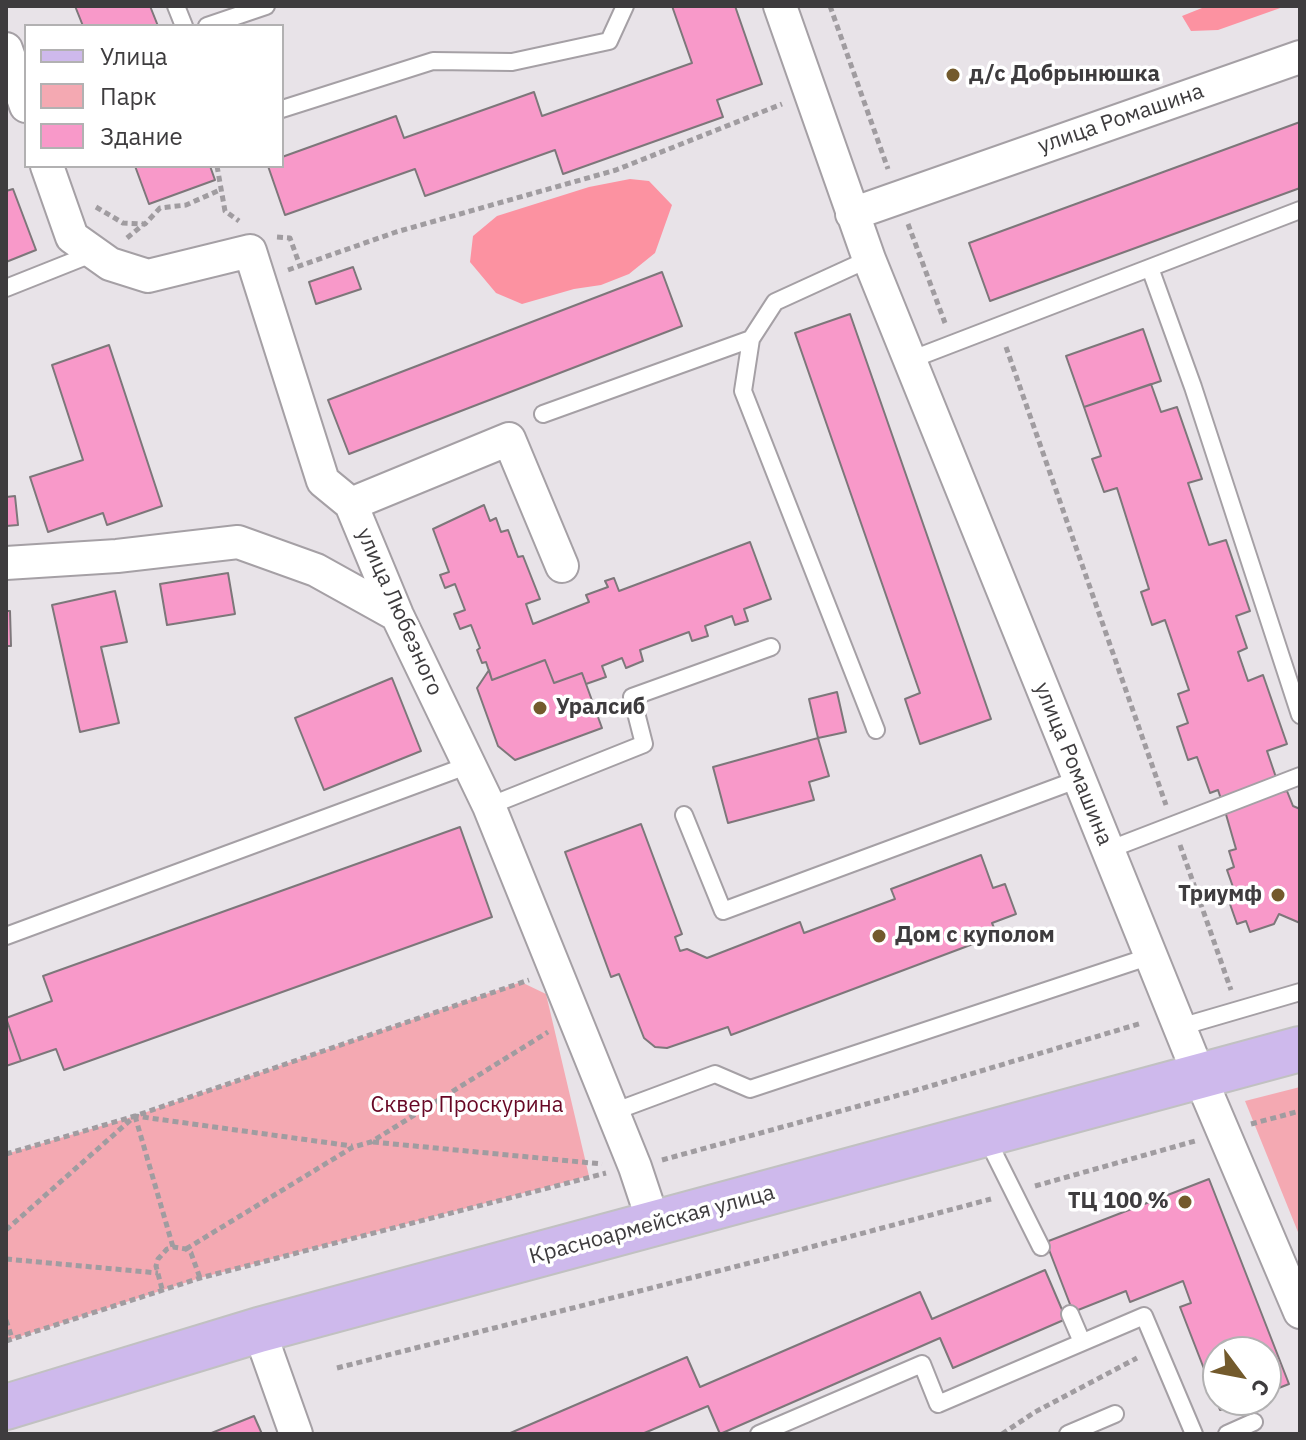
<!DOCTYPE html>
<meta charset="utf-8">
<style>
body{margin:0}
#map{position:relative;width:1306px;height:1440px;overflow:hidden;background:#e8e3e8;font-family:"IBM Plex Sans",sans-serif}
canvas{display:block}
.frame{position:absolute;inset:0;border:8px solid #3e3c3e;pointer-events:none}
.legend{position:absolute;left:24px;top:24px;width:260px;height:144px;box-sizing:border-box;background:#fff;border:2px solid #b2b1b2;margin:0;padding:10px 14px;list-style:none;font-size:24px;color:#3e3c3e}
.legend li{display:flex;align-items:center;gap:16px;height:40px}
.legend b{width:40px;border:2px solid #b2b1b2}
.north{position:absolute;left:1202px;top:1336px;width:80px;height:80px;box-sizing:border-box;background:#fff;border:2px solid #b2b1b2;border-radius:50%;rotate:122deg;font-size:22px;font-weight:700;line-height:32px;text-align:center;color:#3e3c3e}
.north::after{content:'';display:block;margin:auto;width:28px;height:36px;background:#735a2c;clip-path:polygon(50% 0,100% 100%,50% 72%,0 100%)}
</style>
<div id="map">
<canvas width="1306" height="1440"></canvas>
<div class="frame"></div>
<ul class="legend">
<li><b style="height:10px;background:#ceb9ec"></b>Улица</li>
<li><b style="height:22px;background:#f4a9b2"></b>Парк</li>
<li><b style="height:22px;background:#f899c9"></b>Здание</li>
</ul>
<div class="north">С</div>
</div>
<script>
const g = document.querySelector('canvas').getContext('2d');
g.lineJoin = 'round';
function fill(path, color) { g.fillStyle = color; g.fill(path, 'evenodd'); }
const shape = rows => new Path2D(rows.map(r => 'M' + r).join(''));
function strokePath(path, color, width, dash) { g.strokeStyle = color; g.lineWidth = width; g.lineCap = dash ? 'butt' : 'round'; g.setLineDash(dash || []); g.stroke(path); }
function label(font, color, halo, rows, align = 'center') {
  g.font = font + ' "IBM Plex Sans",sans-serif'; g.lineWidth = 7; g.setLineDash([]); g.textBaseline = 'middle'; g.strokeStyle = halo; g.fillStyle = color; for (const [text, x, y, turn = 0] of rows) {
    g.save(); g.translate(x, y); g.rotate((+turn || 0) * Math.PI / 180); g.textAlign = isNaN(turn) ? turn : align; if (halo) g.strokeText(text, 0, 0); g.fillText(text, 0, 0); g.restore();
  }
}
const green = shape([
 [521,982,546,994,589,1176,200,1278,6,1341,6,1154,135,1116],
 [1300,1087,1300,1237,1245,1101]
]);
const forest = shape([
 [1207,6,1286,6,1218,30,1191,31,1182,16],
 [630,179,649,181,672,205,655,253,629,274,601,285,574,289,522,304,496,293,470,262,473,236,497,216,589,187]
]);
const building = shape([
 [75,6,150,6,158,26,83,26,75,6],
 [672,6,735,6,762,84,717,100,723,117,563,174,555,150,425,196,415,169,285,215,268,166,282,166,282,157,396,116,404,138,534,92,542,116,692,63,672,6],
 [1300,122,1300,188,990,301,969,243,1300,122],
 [135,166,210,166,215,180,149,204,135,166],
 [13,189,36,250,6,262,6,191,13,189],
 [353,267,361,289,316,304,309,282,353,267],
 [662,272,682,326,349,454,328,400,662,272],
 [850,314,991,719,920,744,905,699,920,693,795,333,850,314],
 [1143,329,1161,381,1084,407,1066,356,1143,329],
 [109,345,162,506,107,525,103,513,48,532,30,477,83,460,52,365,109,345],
 [1151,384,1161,412,1177,407,1202,479,1188,483,1209,545,1226,540,1250,611,1236,616,1247,648,1238,652,1248,681,1263,675,1287,744,1267,751,1281,792,1287,791,1293,806,1300,809,1300,923,1279,914,1274,924,1250,932,1246,921,1237,924,1225,890,1233,887,1227,870,1234,867,1229,851,1236,849,1225,811,1218,790,1210,793,1197,757,1188,760,1177,727,1188,723,1178,694,1189,690,1165,620,1152,625,1141,592,1149,589,1117,488,1104,492,1092,459,1101,456,1084,407,1151,384],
 [15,496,18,525,6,526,6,497,15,496],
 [484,505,490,521,496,518,501,532,508,530,518,557,523,556,540,599,526,604,533,624,589,602,586,595,608,587,605,581,614,578,619,591,750,542,771,599,744,609,748,621,735,625,732,616,705,626,708,636,692,641,689,632,640,650,643,661,626,668,622,658,602,666,606,677,586,684,582,673,554,683,545,660,492,680,486,662,482,663,477,650,480,648,471,625,460,629,454,614,465,610,455,584,445,588,440,575,449,572,433,529,484,505],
 [228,573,235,614,167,625,160,584,228,573],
 [115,591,127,642,101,647,119,723,80,732,52,605,115,591],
 [6,611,10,611,11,646,6,646,6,611],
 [545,660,554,683,582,673,602,728,515,760,498,746,477,688,489,670,492,680,545,660],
 [392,678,421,751,324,790,295,718,392,678],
 [837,692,846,732,818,738,809,699,837,692],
 [818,738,829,776,809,782,814,800,728,823,713,767,818,738],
 [641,824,682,934,675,937,680,951,687,949,707,958,800,922,804,933,895,899,891,889,981,855,993,888,1005,884,1016,914,992,923,997,935,731,1035,728,1027,667,1048,655,1047,644,1038,619,974,611,977,565,852,641,824],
 [460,827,492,917,64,1070,56,1049,21,1061,6,1018,52,1001,43,976,460,827],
 [6,1018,21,1061,6,1066,6,1018],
 [1209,1179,1289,1384,1266,1393,1266,1352,1218,1352,1218,1400,1247,1400,1220,1410,1180,1307,1191,1303,1183,1281,1130,1302,1126,1291,1073,1312,1046,1242,1209,1179],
 [1045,1270,1066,1319,953,1368,940,1338,720,1434,708,1406,642,1434,508,1434,687,1357,700,1387,920,1292,932,1319,1045,1270],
 [254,1416,262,1434,209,1434,254,1416]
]);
const path = shape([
 [830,6,888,169],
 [217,166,225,211,239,221],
 [96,207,123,223,145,224,160,208,186,205,220,190],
 [908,224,945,323],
 [277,237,290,238,300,266],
 [127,238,144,224],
 [288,270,396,232,616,170,782,104],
 [1006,347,1166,805],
 [1180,845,1231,990],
 [135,1116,173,1247],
 [1251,1124,1300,1111],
 [373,1142,602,1164],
 [6,1154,135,1116,529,980],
 [662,1160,910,1092,1142,1023],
 [1035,1186,1195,1141],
 [6,1230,135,1116,352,1146],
 [186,1249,353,1147,371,1142,548,1032],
 [6,1259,158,1273],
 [162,1289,156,1266,158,1259,167,1249,173,1247,186,1249,191,1253,200,1278],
 [6,1320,12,1338],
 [6,1341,200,1278,606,1173],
 [337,1368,777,1256,991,1199],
 [1002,1434,1035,1412,1137,1358]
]);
const lane = shape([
 [176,6,184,26],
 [207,26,266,6],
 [282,109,433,61,512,62,609,41,625,6],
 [869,259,775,302,751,339,743,391,876,730],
 [1150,268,1193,387,1300,715],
 [6,288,94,253],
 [910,360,1300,210],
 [543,414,751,339],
 [489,806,644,744,632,697,771,647],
 [684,815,723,911,1079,779],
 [1108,850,1300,776],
 [6,936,469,765],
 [1180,1027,1300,992],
 [613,1112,715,1074,750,1089,1151,956],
 [986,1137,1041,1247],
 [1070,1314,1082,1342],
 [759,1434,922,1364,938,1404,1144,1316,1194,1434],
 [1068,1434,1115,1414],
 [1227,1434,1254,1422]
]);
const street = shape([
 [780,6,869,259,1199,1075,1300,1312],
 [6,49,26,106],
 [47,166,72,237,110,264,148,276,250,251,323,481,351,504,397,615,489,806,635,1167,654,1224],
 [852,214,1300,57],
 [351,504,509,439,562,566],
 [6,563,117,556,238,542,316,570,397,615],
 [259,1330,296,1434]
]);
const primary = shape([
 [6,1407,259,1330,1300,1049]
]);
const markers = [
 [953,75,8,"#735a2c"],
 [540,708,8,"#735a2c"],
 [1278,895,8,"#735a2c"],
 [879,936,8,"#735a2c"],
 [1185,1202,8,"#735a2c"]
];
const poiNames = [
 ["д/с Добрынюшка",969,75],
 ["Уралсиб",556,708],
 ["Триумф",1262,895,"right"],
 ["Дом с куполом",895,936],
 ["ТЦ 100 %",1169,1202,"right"]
];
const streetNames = [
 ["улица Ромашина",1121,119,-19],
 ["улица Любезного",399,612,66],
 ["улица Ромашина",1073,764,68],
 ["Красноармейская улица",652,1225,-15]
];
const parkNames = [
 ["Сквер Проскурина",467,1106]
];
fill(green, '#f4a9b2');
fill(forest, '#fc92a1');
fill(building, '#f899c9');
strokePath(building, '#7d777a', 2);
strokePath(lane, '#a5a0a5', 20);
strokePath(street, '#a5a0a5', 36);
strokePath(primary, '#c1c1c1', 48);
strokePath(path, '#a09ca0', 5, [6, 4]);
strokePath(lane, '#fff', 16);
strokePath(street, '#fff', 32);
strokePath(primary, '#ceb9ec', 44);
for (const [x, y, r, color] of markers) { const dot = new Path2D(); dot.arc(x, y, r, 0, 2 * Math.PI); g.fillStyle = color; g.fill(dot); strokePath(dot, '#fff', 3); }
label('bold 22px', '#3e3c3e', '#fff', poiNames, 'left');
label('22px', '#3e3c3e', '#fff', streetNames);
label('22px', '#670624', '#fff', parkNames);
</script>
